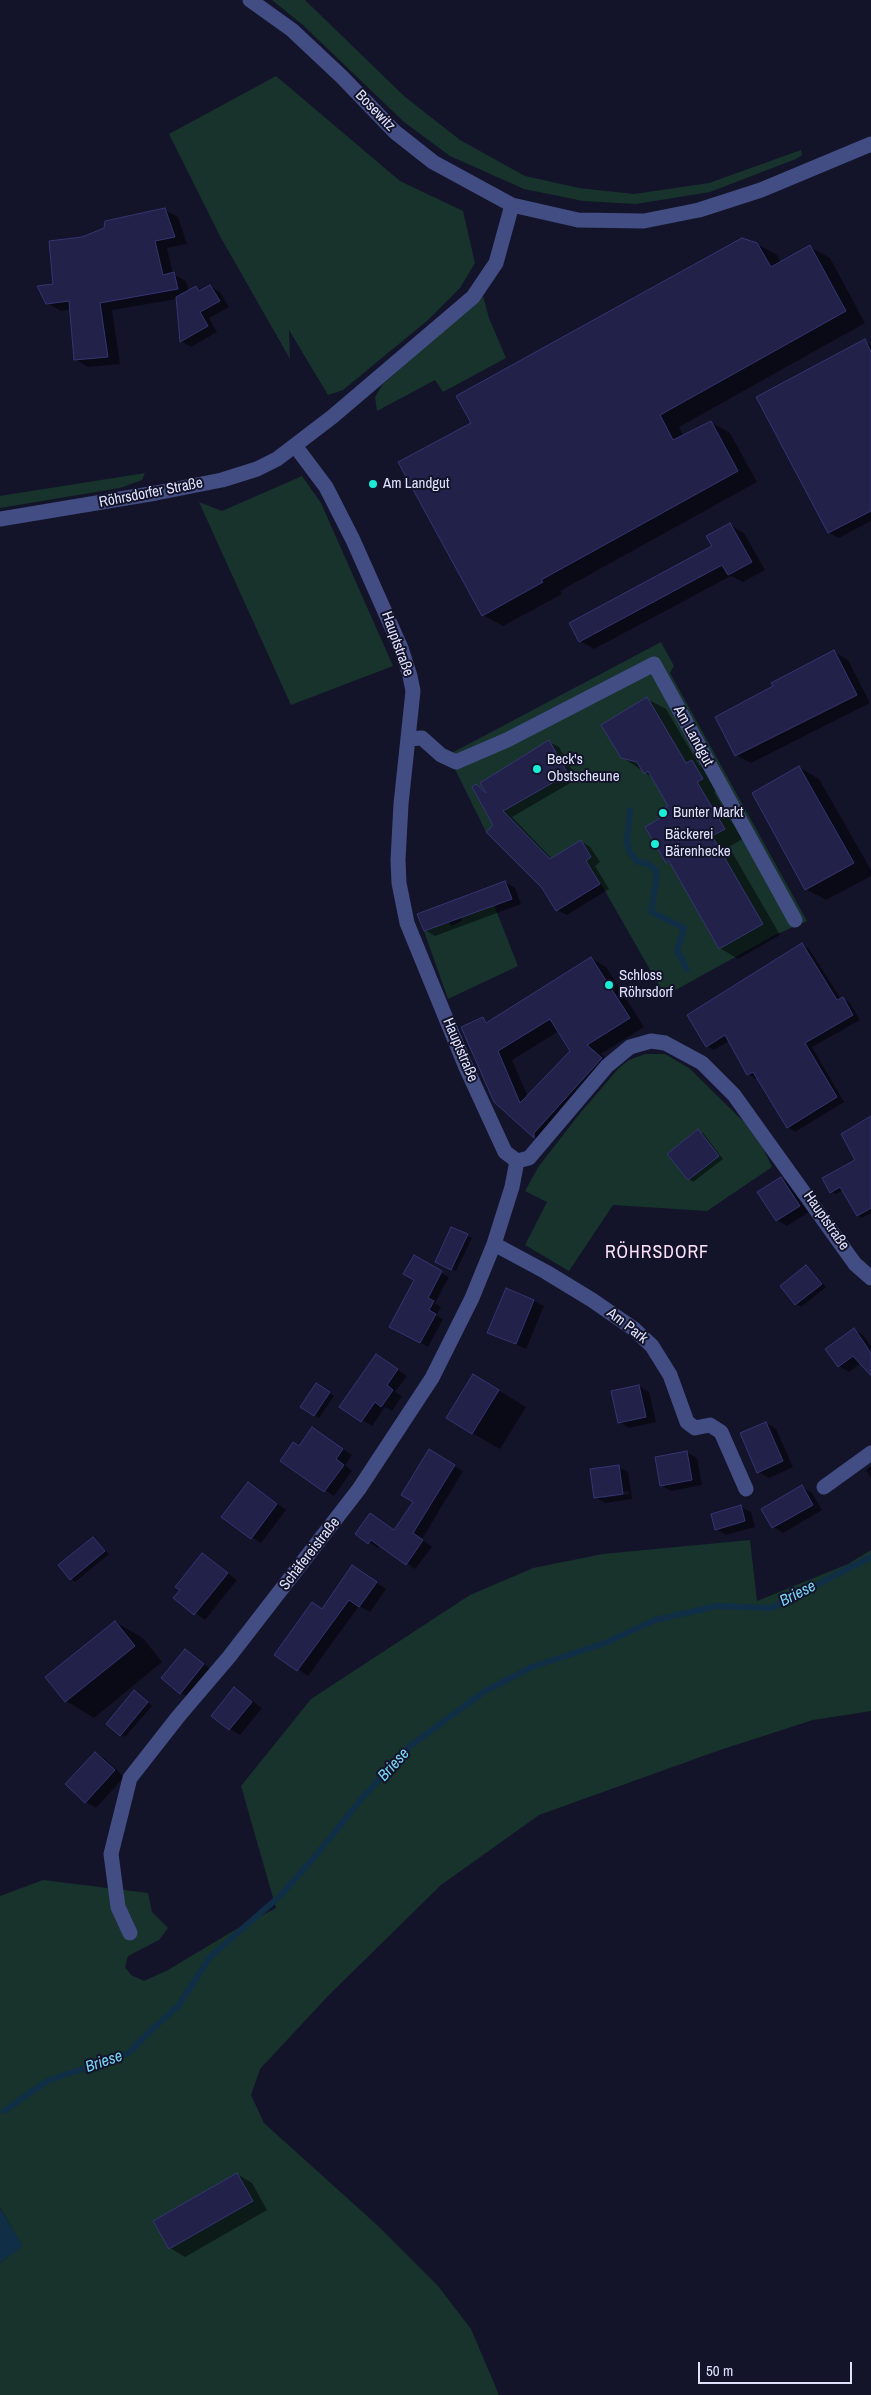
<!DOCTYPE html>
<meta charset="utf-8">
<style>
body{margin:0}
#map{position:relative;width:871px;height:2395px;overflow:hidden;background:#13142a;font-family:"Archivo Narrow",sans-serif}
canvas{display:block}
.scale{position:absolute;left:698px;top:2362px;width:154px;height:22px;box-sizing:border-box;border:2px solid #dee1fc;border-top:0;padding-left:6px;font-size:15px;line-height:18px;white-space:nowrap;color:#dee1fc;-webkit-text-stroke:4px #13142a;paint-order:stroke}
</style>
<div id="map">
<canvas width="871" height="2395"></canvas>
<div class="scale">50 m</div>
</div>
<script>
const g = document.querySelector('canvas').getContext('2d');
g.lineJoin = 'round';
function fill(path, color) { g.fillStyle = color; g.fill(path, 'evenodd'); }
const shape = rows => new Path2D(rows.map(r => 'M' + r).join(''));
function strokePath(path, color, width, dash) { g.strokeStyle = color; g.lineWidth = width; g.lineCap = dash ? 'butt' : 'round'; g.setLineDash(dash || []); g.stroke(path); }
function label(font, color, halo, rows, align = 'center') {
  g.font = font + ' "Archivo Narrow",sans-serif'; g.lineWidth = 4; g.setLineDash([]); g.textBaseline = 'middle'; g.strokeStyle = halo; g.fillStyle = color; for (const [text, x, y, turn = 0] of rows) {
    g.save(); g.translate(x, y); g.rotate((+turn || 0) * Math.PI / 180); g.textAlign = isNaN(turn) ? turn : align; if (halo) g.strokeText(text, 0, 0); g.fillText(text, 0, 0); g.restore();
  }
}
const green = shape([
 [272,0,305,0,404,96,460,140,525,176,579,188,634,194,709,183,801,150,802,155,796,159,710,192,636,204,583,201,524,189,450,156,404,122,304,26],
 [276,76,400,181,463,211,475,263,460,288,428,320,343,390,328,395,289,330,290,359,221,238,169,134],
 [483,296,489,318,506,358,443,392,435,380,377,411,375,397,383,384],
 [145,473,142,480,120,488,0,508,0,496],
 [302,476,321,503,393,666,291,705,199,502,222,511],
 [661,642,674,666,670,673,807,921,773,936,665,996,601,884,556,911,542,887,486,832,448,755],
 [494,905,518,966,448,999,424,931,449,921,451,926,462,921,461,917],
 [645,1054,665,1054,689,1068,745,1123,763,1148,772,1167,707,1211,613,1205,569,1271,525,1245,547,1202,525,1191,539,1166,581,1112,619,1068,629,1060],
 [750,1540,757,1601,848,1564,871,1550,871,1711,813,1720,720,1750,539,1815,441,1885,328,1996,260,2069,251,2095,264,2123,377,2225,438,2286,471,2329,499,2395,0,2395,0,2263,22,2246,0,2207,0,1896,43,1880,148,1893,152,1912,168,1928,159,1940,128,1956,125,1967,131,1975,144,1981,168,1970,233,1931,276,1908,241,1786,311,1699,470,1595,533,1568,603,1554]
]);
const water = shape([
 [0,2208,23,2246,0,2263]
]);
const shadow = shape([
 [165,210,178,217,187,244,167,248,173,274,186,281,189,291,196,287,202,291,210,286,220,292,229,307,209,318,217,332,191,347,181,341,177,299,112,310,120,364,88,367,75,359,71,309,61,311,47,303,54,285,82,238],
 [757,244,777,255,781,263,810,247,830,258,865,323,679,427,684,436,711,422,730,433,757,482,560,591,562,594,503,626,483,615,473,423],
 [864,341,871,345,871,521,839,538,829,533,757,397],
 [730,525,744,533,765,570,743,582,731,576,594,649,580,641,713,547],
 [834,652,848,660,870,703,751,763,736,755,775,687],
 [647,699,666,709,699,765,710,772,720,789,714,792,742,839,729,847,780,935,738,959,720,948,673,865,667,862,670,807,653,778,622,757],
 [549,742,559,747,577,779,512,817,552,859,581,841,590,847,600,862,595,866,609,889,567,915,557,910,543,887,495,826,476,785,487,791],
 [799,767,819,779,871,870,871,876,826,900,806,889],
 [505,882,515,888,521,904,435,936,425,930],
 [802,945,809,949,841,999,843,998,850,1003,860,1020,812,1047,844,1102,795,1132,788,1127,758,1077,756,1079,748,1074,729,1041,714,1050,707,1046],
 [591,958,606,967,644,1027,601,1054,616,1067,548,1142,548,1145,534,1137,495,1101,483,1019,489,1022],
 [559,1031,572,1051,528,1097,512,1060],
 [871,1121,871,1213,862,1218,858,1216,843,1190,836,1194,831,1192,857,1160],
 [698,1131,703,1133,723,1159,693,1182,689,1179],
 [781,1178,791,1184,809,1212,787,1226,777,1220],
 [467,1236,472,1238,456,1271,441,1264],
 [414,1257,449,1277,435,1303,441,1307,436,1316,443,1319,428,1347,391,1326,416,1280],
 [807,1266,826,1287,801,1307,796,1304],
 [534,1301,544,1306,526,1349,489,1332],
 [854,1330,863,1335,871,1346,871,1374,861,1363,849,1372,839,1366],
 [386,1361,407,1376,395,1392,402,1396,392,1411,385,1407,372,1426,341,1406],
 [473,1375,526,1407,500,1449,472,1433],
 [317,1385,334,1396,319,1418,302,1407],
 [639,1386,649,1392,656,1422,629,1428,619,1422],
 [766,1423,776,1429,793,1467,769,1478,758,1472],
 [313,1429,352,1455,345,1465,352,1471,334,1496,282,1461,300,1447],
 [429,1451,463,1471,422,1539,432,1547,415,1569,380,1545,378,1548,357,1534,394,1531,415,1502],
 [686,1452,697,1458,702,1485,671,1491,661,1485],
 [871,1466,871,1478,866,1470],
 [618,1467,628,1472,632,1499,605,1503,595,1497],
 [629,1491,629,1494,603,1498,603,1495],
 [248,1483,286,1510,261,1543,223,1517],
 [802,1487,812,1493,822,1510,783,1533,773,1527,763,1510],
 [741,1507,751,1512,755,1527,726,1535,716,1529],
 [93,1538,109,1554,75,1582,71,1579],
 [203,1555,237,1580,205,1620,175,1598],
 [362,1573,386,1589,370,1612,359,1606,308,1676,276,1654,313,1604,323,1609],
 [115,1622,143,1638,162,1662,94,1718,66,1701],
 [186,1650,213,1671,191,1699,181,1693],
 [235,1689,262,1708,240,1735,230,1729],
 [139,1695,152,1706,125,1737,121,1735],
 [95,1753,105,1759,124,1777,96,1808,86,1802,67,1784],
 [237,2174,252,2183,267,2210,185,2257,170,2248]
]);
const stream = shape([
 [630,810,627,842,630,853,638,862,646,863,656,870,657,876,651,912,684,928,677,951,687,969],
 [4,2111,47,2081,129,2053,145,2036,179,2005,210,1957,281,1895,317,1854,363,1797,410,1746,485,1691,532,1667,605,1643,655,1620,717,1606,771,1608,871,1557]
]);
const building = shape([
 [165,208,175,237,155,241,163,275,174,272,178,289,100,303,108,357,74,360,69,301,46,304,37,286,53,284,49,241,82,237,104,228,105,221,165,208],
 [742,238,757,243,771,267,810,245,846,311,660,415,673,440,711,421,738,471,541,580,543,582,482,616,398,462,471,423,456,396,742,238],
 [210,285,220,301,200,312,208,326,180,342,176,297,196,286,199,291,210,285],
 [865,339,871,352,871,511,828,533,756,397,865,339],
 [730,523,752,562,728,575,722,565,579,642,569,623,712,546,706,536,730,523],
 [834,650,857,695,735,756,715,717,773,686,771,683,834,650],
 [647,697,686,763,692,760,703,779,697,782,725,829,712,836,763,924,719,949,669,861,666,863,645,827,667,814,664,809,668,806,648,771,644,774,637,762,621,758,601,725,647,697],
 [549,740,568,774,503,811,550,859,581,840,591,857,586,861,600,884,556,911,542,888,486,832,493,825,472,787,476,784,486,793,480,783,549,740],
 [799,766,854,863,805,890,752,793,799,766],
 [505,881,512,899,424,931,417,914,505,881],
 [802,943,837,1000,843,997,853,1015,805,1043,837,1097,787,1128,753,1072,747,1075,725,1035,706,1047,687,1015,802,943],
 [591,957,630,1018,587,1045,602,1058,534,1133,534,1138,494,1102,461,1027,483,1017,486,1023,591,957],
 [550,1019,570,1051,520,1103,498,1051,550,1019],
 [871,1116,871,1208,857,1216,840,1187,830,1193,822,1178,855,1160,841,1134,871,1116],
 [698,1129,719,1156,688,1180,667,1154,698,1129],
 [781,1177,800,1206,776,1221,757,1192,781,1177],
 [451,1227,468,1234,451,1270,435,1262,451,1227],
 [414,1255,442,1271,428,1298,434,1301,429,1310,436,1314,420,1343,389,1327,414,1280,403,1274,414,1255],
 [806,1265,822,1284,795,1305,780,1286,806,1265],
 [506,1288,534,1300,516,1344,487,1333,506,1288],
 [854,1328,871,1353,871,1376,853,1356,838,1367,825,1349,854,1328],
 [376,1354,398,1369,387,1385,393,1390,381,1407,375,1402,361,1422,339,1407,376,1354],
 [473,1374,499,1390,472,1434,446,1418,473,1374],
 [316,1383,330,1392,314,1416,300,1407,316,1383],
 [639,1385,646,1417,618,1423,611,1391,639,1385],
 [766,1422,783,1461,757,1473,740,1433,766,1422],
 [312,1427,343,1449,336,1459,344,1465,324,1492,280,1461,293,1442,299,1446,312,1427],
 [429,1449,455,1465,413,1533,423,1540,406,1565,371,1540,368,1544,355,1534,370,1513,394,1530,413,1502,401,1495,429,1449],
 [687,1451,692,1480,660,1486,655,1457,687,1451],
 [619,1465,623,1494,594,1498,590,1469,619,1465],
 [248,1482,277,1504,251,1539,221,1517,248,1482],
 [802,1485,813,1505,772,1528,761,1509,802,1485],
 [741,1505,745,1521,715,1530,711,1514,741,1505],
 [93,1537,105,1551,70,1580,58,1565,93,1537],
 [202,1553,228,1573,194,1615,173,1598,180,1590,175,1587,202,1553],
 [352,1565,377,1582,359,1607,349,1600,297,1671,274,1655,312,1602,322,1609,352,1565],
 [115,1621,135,1646,65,1702,45,1677,115,1621],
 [185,1649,204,1664,180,1694,161,1678,185,1649],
 [234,1687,252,1702,229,1730,211,1716,234,1687],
 [134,1690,148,1702,120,1736,106,1724,134,1690],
 [95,1752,115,1770,85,1803,65,1784,95,1752],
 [237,2173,253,2201,169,2249,153,2221,237,2173]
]);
const minor = shape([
 [250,0,292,30,342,77,395,132,433,162,512,205,578,220,644,221,699,210,761,190,871,144],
 [296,447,326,487,353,540,401,648,410,676,413,691,401,804,398,860,399,883,407,923,465,1065,505,1152,517,1161,529,1158,607,1066,630,1047,651,1041,665,1043,702,1063,734,1095,855,1264,871,1278],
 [0,519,156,493,222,480,257,469,277,459,332,417,473,297,496,263,512,205],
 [408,739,422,738,441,755,456,762,507,740,654,664,795,920],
 [494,1244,546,1272,592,1300,634,1329,652,1346,670,1375,687,1422,695,1428,710,1425,721,1432,746,1489],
 [824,1487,871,1453],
 [130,1933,118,1907,111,1854,130,1778,177,1718,229,1657,359,1489,432,1378,472,1298,494,1244,512,1187,517,1161]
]);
const markers = [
 [373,484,5,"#1becd6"],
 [537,769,5,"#1becd6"],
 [663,813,5,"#1becd6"],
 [655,844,5,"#1becd6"],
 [609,985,5,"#1becd6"]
];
const streetNames = [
 ["Bosewitz",375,111,46],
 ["Röhrsdorfer Straße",151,493,-11],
 ["Hauptstraße",397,644,70],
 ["Am Landgut",693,736,61],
 ["Hauptstraße",460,1050,67],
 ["Hauptstraße",826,1221,55],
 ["Am Park",627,1326,38],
 ["Schäfereistraße",310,1554,-52]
];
const poiNames = [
 ["Am Landgut",383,484],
 ["Beck's",547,760],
 ["Obstscheune",547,777],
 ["Bunter Markt",673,813],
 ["Bäckerei",665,835],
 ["Bärenhecke",665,852],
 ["Schloss",619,976],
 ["Röhrsdorf",619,993]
];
const waterNames = [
 ["Briese",798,1594,-27],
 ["Briese",394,1765,-48],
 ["Briese",104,2062,-19]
];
const quarterNames = [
 ["RÖHRSDORF",657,1253]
];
fill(green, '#17332c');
fill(water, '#102f46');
fill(shadow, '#0007');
strokePath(stream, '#102f46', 6);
fill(building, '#212149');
strokePath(building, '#353573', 1);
strokePath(minor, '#424d84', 15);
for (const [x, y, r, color] of markers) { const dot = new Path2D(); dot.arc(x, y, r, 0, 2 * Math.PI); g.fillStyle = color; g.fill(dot); strokePath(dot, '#13142a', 2); }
label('15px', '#dee1fc', '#13142a', streetNames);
label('15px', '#dee1fc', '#13142a', poiNames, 'left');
label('italic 16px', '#75d3f4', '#13142a', waterNames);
g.letterSpacing = '1px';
label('18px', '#fce0f8', '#13142a', quarterNames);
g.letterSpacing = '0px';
</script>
